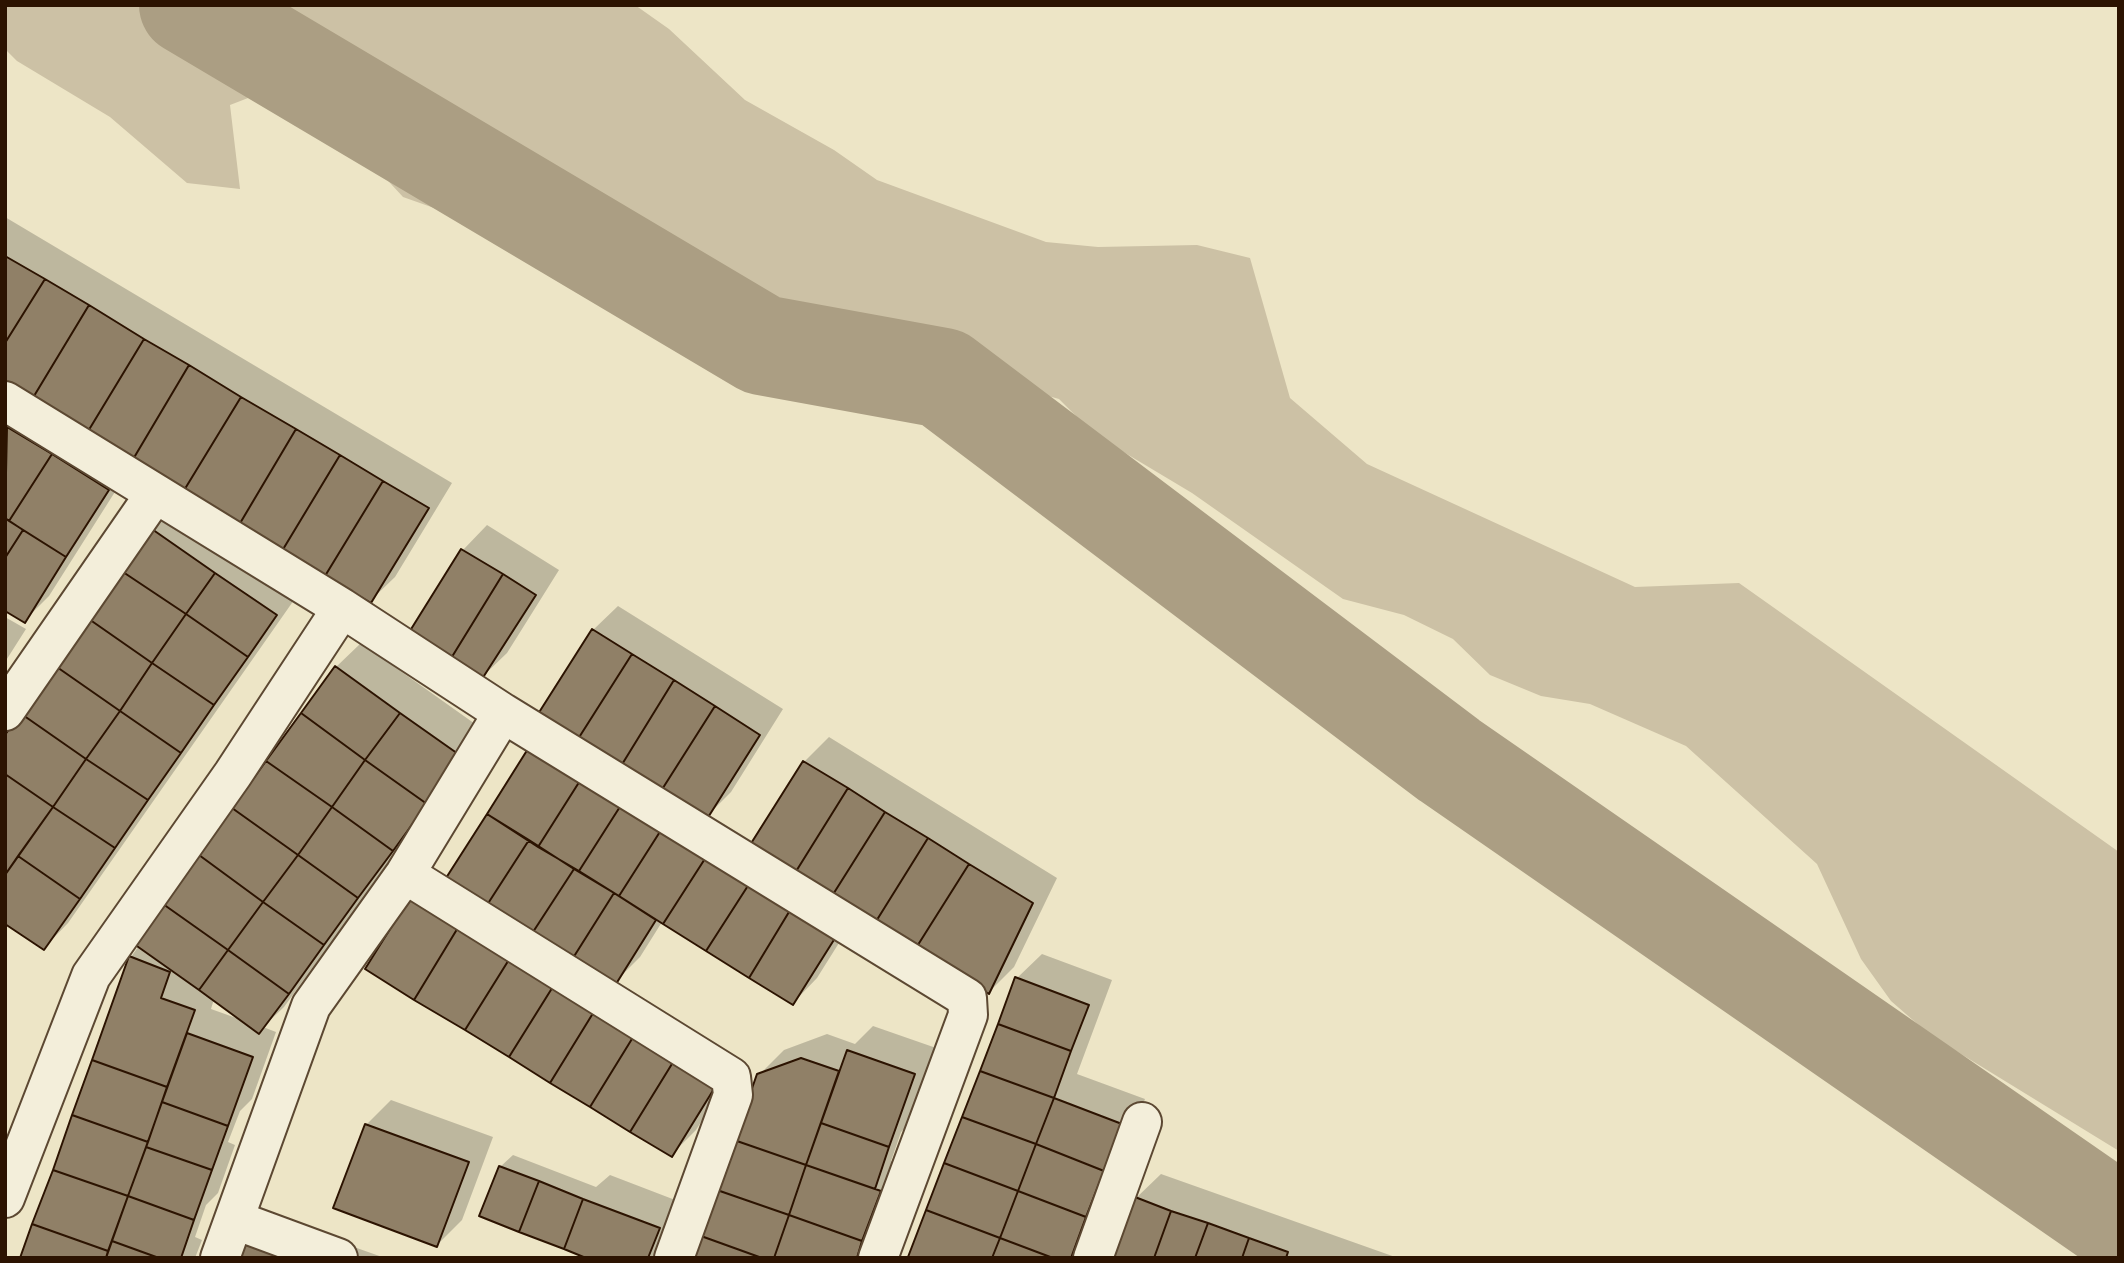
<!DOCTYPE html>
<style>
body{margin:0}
#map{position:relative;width:2124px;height:1263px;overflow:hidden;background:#ede5c6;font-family:Vollkorn,serif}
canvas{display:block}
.frame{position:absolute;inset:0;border:7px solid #2c1301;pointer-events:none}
</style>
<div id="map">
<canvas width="2124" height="1263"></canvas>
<div class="frame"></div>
</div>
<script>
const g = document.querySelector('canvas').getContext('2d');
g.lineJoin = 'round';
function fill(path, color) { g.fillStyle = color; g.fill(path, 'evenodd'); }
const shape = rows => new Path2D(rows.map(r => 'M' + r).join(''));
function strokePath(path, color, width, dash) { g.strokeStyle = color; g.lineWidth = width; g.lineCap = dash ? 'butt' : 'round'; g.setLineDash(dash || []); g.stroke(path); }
const green = shape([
 [5,5,635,5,669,29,745,100,834,150,877,180,1046,242,1098,247,1197,245,1250,258,1290,398,1367,464,1635,587,1739,583,2119,852,2119,1151,1930,1035,1891,1001,1861,959,1817,864,1686,746,1590,704,1541,696,1490,675,1453,639,1404,615,1343,599,1192,493,1095,435,1059,399,842,338,746,294,706,264,558,208,451,214,403,197,368,159,279,86,230,105,240,189,187,183,110,117,17,61,5,49]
]);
const shadow = shape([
 [5,217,452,483,395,577,370,601,132,465,49,596,24,621,5,561,29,523,26,521,5,555],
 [175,504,301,590,68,923,44,948,151,528],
 [487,525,559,570,507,653,482,677,463,550],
 [618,606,783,709,731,792,708,815,753,843,804,762,829,737,1057,878,1014,967,989,992,859,911,817,978,793,1003,662,922,640,957,615,982,740,1059,696,1130,671,1155,447,880,533,745,593,630],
 [5,617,26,629,5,662],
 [361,643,485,731,284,1007,263,1027,276,1032,252,1099,240,1111,228,1142,235,1145,218,1193,206,1205,195,1237,202,1240,195,1258,22,1258,131,957,336,667],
 [214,999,239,1019,211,1009],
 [1042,954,1112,980,1077,1074,1145,1099,1085,1258,910,1258,1017,978],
 [873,1026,939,1049,913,1120,901,1132,891,1161,904,1166,872,1258,695,1258,759,1075,784,1050,827,1034,855,1044],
 [391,1100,493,1137,462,1220,437,1245,366,1125],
 [513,1155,596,1187,610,1175,683,1203,657,1258,591,1258,500,1167],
 [1161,1174,1398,1258,1115,1258,1136,1198],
 [264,1215,385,1258,233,1258]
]);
const river = shape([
 [189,5,762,345,943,378,1449,760,2119,1224]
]);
const building = shape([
 [5,256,45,279,5,343,5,256],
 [45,279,89,305,31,401,5,385,5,343,45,279],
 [89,305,144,339,87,433,31,401,89,305],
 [144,339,189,365,132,461,87,433,144,339],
 [189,365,241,397,183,492,132,461,189,365],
 [241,397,296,429,239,525,183,492,241,397],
 [7,427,52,454,9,521,5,518,7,427],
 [296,429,340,455,282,551,239,525,296,429],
 [52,454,109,490,66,557,9,521,52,454],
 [340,455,383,481,325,576,282,551,340,455],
 [383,481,429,508,371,603,325,576,383,481],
 [5,518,23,530,5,558,5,518],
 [149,527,215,573,186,614,120,570,149,527],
 [23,530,66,557,25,623,5,611,5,558,23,530],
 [461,549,503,574,450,660,408,634,461,549],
 [120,570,186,614,152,663,86,617,120,570],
 [215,573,277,615,248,657,186,614,215,573],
 [503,574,536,595,482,679,450,660,503,574],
 [186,614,248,657,214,705,152,663,186,614],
 [86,617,152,663,120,711,54,665,86,617],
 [592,629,632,654,578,739,538,714,592,629],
 [632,654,674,680,621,766,578,739,632,654],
 [152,663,214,705,181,753,120,711,152,663],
 [54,665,120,711,86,759,20,713,54,665],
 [335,666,400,713,365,760,301,713,335,666],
 [674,680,715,706,661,791,621,766,674,680],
 [715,706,760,735,707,819,661,791,715,706],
 [120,711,181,753,148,800,86,759,120,711],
 [20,713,86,759,53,807,5,774,5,735,20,713],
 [301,713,365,760,332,807,266,761,301,713],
 [400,713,461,756,427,804,365,760,400,713],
 [531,744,583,776,538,847,487,814,531,744],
 [86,759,148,800,115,848,53,807,86,759],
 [365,760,427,804,393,851,332,807,365,760],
 [266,761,332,807,298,855,232,808,266,761],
 [803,761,848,788,795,873,750,845,803,761],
 [5,774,53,807,5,875,5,774],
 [583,776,623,802,579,871,538,847,583,776],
 [848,788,885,812,832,896,795,873,848,788],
 [623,802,663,827,619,896,579,871,623,802],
 [53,807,115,848,80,899,18,856,53,807],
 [332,807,393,851,358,898,298,855,332,807],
 [232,808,298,855,263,902,199,855,232,808],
 [885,812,928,838,875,923,832,896,885,812],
 [487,814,529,840,487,905,446,878,487,814],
 [663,827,708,854,663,924,619,896,663,827],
 [928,838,969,864,916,948,875,923,928,838],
 [529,840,574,869,533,932,487,905,529,840],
 [708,854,751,881,706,951,663,924,708,854],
 [199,855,263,902,228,950,163,904,199,855],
 [298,855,358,898,324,945,263,902,298,855],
 [18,856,80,899,44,950,5,924,5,875,18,856],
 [969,864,1033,903,989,994,916,948,969,864],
 [574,869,614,893,573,958,533,932,574,869],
 [751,881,792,907,749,978,706,951,751,881],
 [614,893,656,920,616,984,573,958,614,893],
 [410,897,459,926,414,1000,365,969,410,897],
 [263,902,324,945,289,994,228,950,263,902],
 [163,904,228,950,199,990,134,944,163,904],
 [792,907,837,935,793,1005,749,978,792,907],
 [459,926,510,958,465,1030,414,1000,459,926],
 [228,950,289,994,259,1034,199,990,228,950],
 [129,956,170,972,161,998,195,1010,167,1087,92,1060,129,956],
 [510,958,554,985,509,1057,465,1030,510,958],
 [1015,977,1089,1005,1071,1051,998,1024,1015,977],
 [554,985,595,1010,550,1083,509,1057,554,985],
 [595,1010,635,1034,590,1107,550,1083,595,1010],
 [998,1024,1071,1051,1054,1098,980,1071,998,1024],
 [187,1033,253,1057,228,1126,162,1102,187,1033],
 [635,1034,675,1059,630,1132,590,1107,635,1034],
 [847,1050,915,1074,889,1147,821,1123,847,1050],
 [801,1058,839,1071,806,1165,734,1140,757,1074,801,1058],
 [675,1059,717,1084,672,1157,630,1132,675,1059],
 [92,1060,167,1087,148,1142,72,1115,92,1060],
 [980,1071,1054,1098,1036,1144,962,1117,980,1071],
 [1054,1098,1122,1124,1104,1171,1036,1144,1054,1098],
 [162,1102,228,1126,212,1170,146,1147,162,1102],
 [72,1115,148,1142,128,1196,53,1170,72,1115],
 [962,1117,1036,1144,1018,1191,944,1163,962,1117],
 [821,1123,889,1147,875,1189,806,1165,821,1123],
 [365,1124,469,1162,437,1247,333,1208,365,1124],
 [734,1140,806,1165,789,1215,717,1190,734,1140],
 [1036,1144,1104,1171,1086,1217,1018,1191,1036,1144],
 [146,1147,212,1170,194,1220,128,1196,146,1147],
 [944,1163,1018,1191,1000,1238,926,1210,944,1163],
 [806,1165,881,1191,862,1241,789,1215,806,1165],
 [499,1166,539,1181,519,1232,479,1216,499,1166],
 [53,1170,128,1196,108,1251,32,1224,53,1170],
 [539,1181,583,1199,564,1249,519,1232,539,1181],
 [717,1190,789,1215,774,1258,762,1258,701,1236,717,1190],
 [1018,1191,1086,1217,1071,1258,1053,1258,1000,1238,1018,1191],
 [128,1196,194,1220,181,1258,159,1258,112,1241,128,1196],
 [1135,1197,1171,1211,1154,1258,1113,1258,1135,1197],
 [583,1199,660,1228,648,1258,586,1258,564,1249,583,1199],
 [926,1210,1000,1238,992,1258,908,1257,926,1210],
 [1171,1211,1208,1223,1195,1258,1154,1258,1171,1211],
 [789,1215,862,1241,857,1258,774,1258,789,1215],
 [1208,1223,1249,1238,1242,1258,1195,1258,1208,1223],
 [32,1224,108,1251,106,1258,20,1258,32,1224],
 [701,1236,762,1258,693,1258,701,1236],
 [1000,1238,1053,1258,992,1258,1000,1238],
 [1249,1238,1288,1252,1286,1258,1242,1258,1249,1238],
 [238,1239,290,1258,231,1258,238,1239],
 [112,1241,159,1258,106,1258,112,1241]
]);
const street = shape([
 [5,401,342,608,503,713,405,874,311,1006,220,1258],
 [5,711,155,494],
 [503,713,967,998,968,1015,878,1258],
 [405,874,731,1077,733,1095,674,1258],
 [5,1198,91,976,233,774,342,608],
 [235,1220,338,1258],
 [1093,1258,1142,1122]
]);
fill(green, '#ccc1a5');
fill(shadow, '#0003');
strokePath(river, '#ab9e83', 100);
fill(building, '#908067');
strokePath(building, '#2c1301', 2);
strokePath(street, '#5c4832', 42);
strokePath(street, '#f3eeda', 38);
</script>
